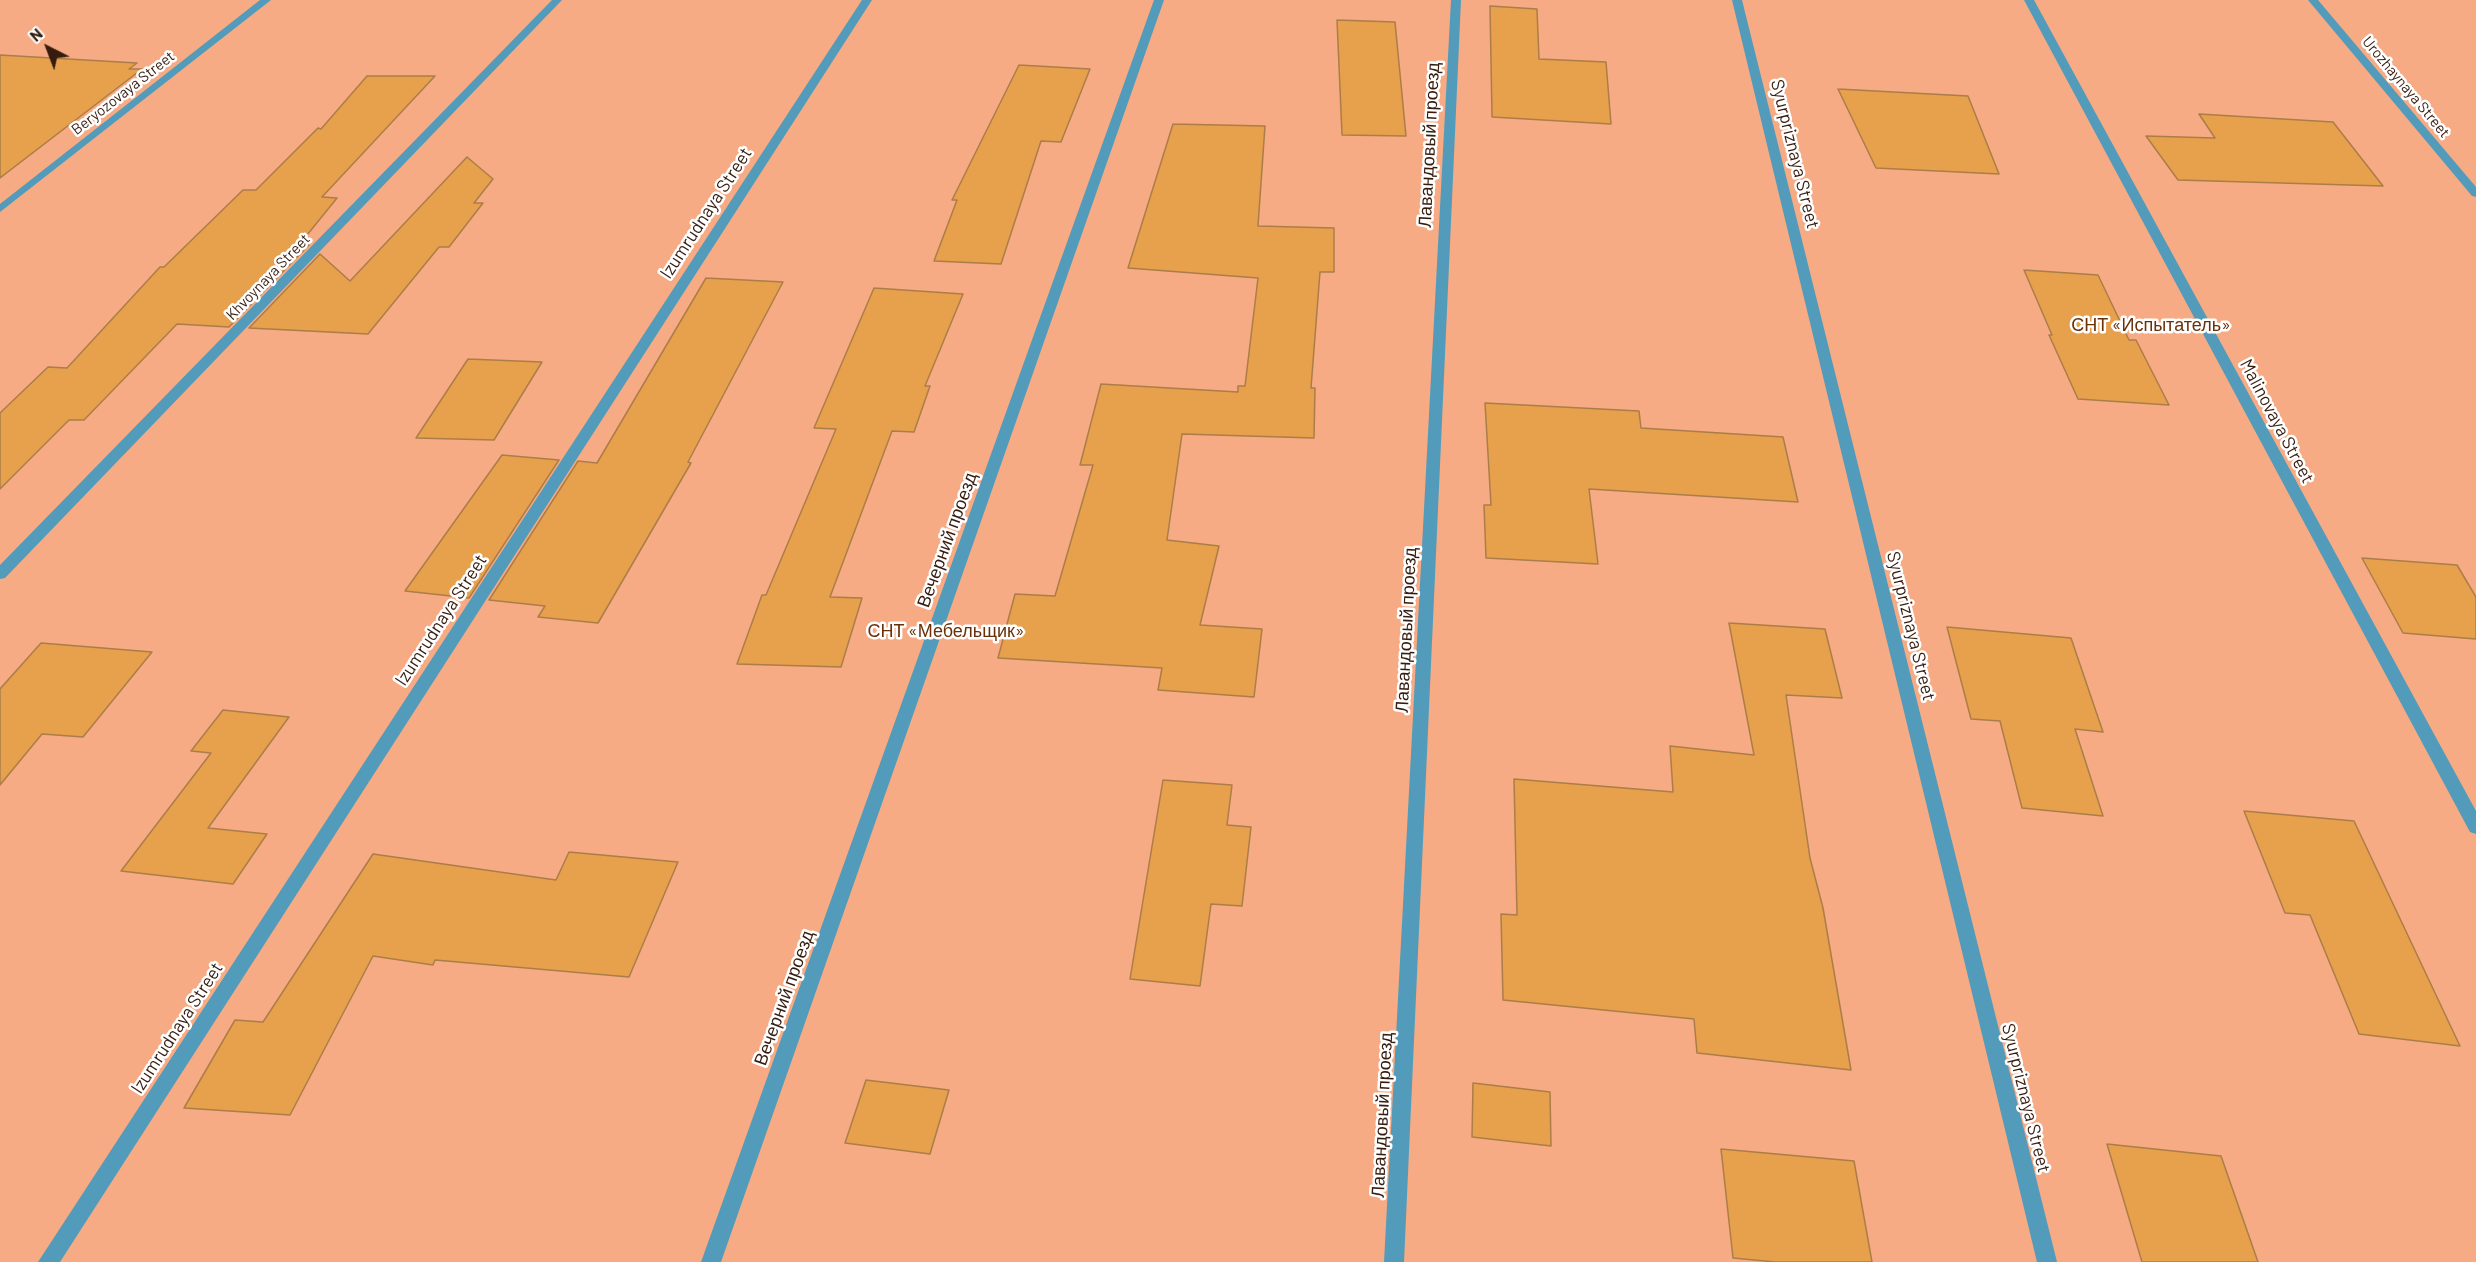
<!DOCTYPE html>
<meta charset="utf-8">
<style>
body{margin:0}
#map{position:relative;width:2476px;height:1262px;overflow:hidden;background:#fed5c0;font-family:Barlow,sans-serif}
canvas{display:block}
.north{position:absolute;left:18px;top:18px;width:60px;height:60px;-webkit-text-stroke:4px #fff;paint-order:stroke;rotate:318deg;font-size:16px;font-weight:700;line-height:24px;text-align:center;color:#351c0f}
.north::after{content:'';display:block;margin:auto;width:21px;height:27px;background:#351c0f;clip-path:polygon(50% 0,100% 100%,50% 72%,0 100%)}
</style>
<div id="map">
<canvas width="2476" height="1262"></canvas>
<div class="north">N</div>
</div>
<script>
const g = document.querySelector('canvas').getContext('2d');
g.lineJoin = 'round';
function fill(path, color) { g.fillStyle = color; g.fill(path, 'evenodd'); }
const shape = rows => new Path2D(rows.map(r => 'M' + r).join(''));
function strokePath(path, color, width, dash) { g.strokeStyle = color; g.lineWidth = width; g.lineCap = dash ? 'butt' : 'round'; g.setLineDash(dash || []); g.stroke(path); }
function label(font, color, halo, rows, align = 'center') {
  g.font = font + ' Barlow,sans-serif'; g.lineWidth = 5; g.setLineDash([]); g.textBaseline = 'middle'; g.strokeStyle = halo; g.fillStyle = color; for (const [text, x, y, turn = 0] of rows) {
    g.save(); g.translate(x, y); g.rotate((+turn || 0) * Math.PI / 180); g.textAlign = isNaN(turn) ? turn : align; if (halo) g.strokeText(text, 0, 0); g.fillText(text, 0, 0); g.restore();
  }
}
const green = shape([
 [0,0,2476,0,2476,1262,0,1262]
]);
const building = shape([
 [1490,6,1537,9,1539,59,1606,62,1611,124,1492,117,1490,6],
 [1337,20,1395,22,1406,136,1342,135,1337,20],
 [0,55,137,63,129,69,142,69,0,178,0,55],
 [1019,65,1090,69,1061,142,1041,141,1001,264,934,261,957,200,952,200,1019,65],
 [367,76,435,76,322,197,337,198,303,240,309,245,229,327,177,324,84,420,69,420,0,489,0,413,48,367,67,368,160,267,164,267,243,190,256,190,318,128,321,129,367,76],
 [1838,89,1968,96,1999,174,1876,168,1838,89],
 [2199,114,2333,122,2383,186,2178,180,2146,136,2215,138,2199,114],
 [1173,124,1265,126,1258,226,1334,228,1334,272,1320,272,1311,388,1315,388,1314,438,1182,434,1167,540,1219,546,1200,625,1262,629,1254,697,1158,690,1162,668,998,658,1015,594,1055,596,1093,465,1080,465,1101,384,1238,392,1238,386,1245,386,1258,278,1128,268,1173,124],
 [467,157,493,179,474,203,483,203,449,247,439,247,368,334,249,328,320,254,350,281,467,157],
 [2024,270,2098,275,2129,340,2136,340,2169,405,2078,399,2049,335,2052,335,2024,270],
 [706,278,783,282,688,462,691,463,598,623,538,617,545,606,489,600,578,461,597,463,706,278],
 [874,288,963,294,925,386,930,386,914,432,892,431,830,597,862,598,841,667,737,664,762,595,766,595,836,429,814,428,874,288],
 [468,359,542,362,494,440,416,438,468,359],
 [1485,403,1639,411,1641,428,1783,437,1798,502,1589,489,1598,564,1486,558,1484,505,1491,505,1485,403],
 [502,455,559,460,469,598,405,591,502,455],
 [2362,558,2457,565,2476,597,2476,639,2403,633,2362,558],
 [1729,623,1825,629,1842,698,1786,695,1810,858,1823,908,1851,1070,1697,1053,1694,1019,1503,1000,1501,914,1517,915,1514,779,1673,792,1670,746,1754,755,1729,623],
 [1947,627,2071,638,2103,732,2075,729,2103,816,2022,808,2000,721,1971,719,1947,627],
 [41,643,152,652,83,737,42,734,0,785,0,689,41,643],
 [223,710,289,717,208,828,267,834,233,884,121,871,211,753,191,751,223,710],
 [1163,780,1232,785,1227,825,1251,827,1242,906,1211,904,1200,986,1130,979,1163,780],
 [2244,811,2354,821,2460,1046,2359,1034,2310,915,2285,913,2244,811],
 [569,852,678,862,629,977,435,960,433,965,373,956,290,1115,184,1108,235,1020,263,1022,373,854,556,880,569,852],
 [866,1080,949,1090,930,1154,845,1143,866,1080],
 [1473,1083,1550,1092,1551,1146,1472,1137,1473,1083],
 [2107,1144,2221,1156,2258,1262,2142,1262,2107,1144],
 [1721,1149,1854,1161,1872,1262,1775,1262,1733,1258,1721,1149]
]);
const minor = shape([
 [260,0,271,0,0,212,0,204,260,0],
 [552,0,562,0,5,578,0,579,0,565,552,0],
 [862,0,872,0,60,1262,38,1262,862,0],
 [1154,0,1164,0,721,1262,701,1262,1154,0],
 [1451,0,1461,0,1404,1262,1384,1262,1451,0],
 [1732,0,1742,0,2057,1262,2037,1262,1732,0],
 [2024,0,2034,0,2476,811,2476,834,2470,832,2024,0],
 [2308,0,2318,0,2476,187,2476,197,2472,196,2308,0]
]);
const farStreetnames = [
 ["Urozhaynaya Street",2406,87,50],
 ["Beryozovaya Street",123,93,-38],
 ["Khvoynaya Street",268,277,-46]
];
const streetNames = [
 ["Лавандовый проезд",1429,145,-87],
 ["Syurpriznaya Street",1795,154,76],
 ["Izumrudnaya Street",706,213,-57],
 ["Malinovaya Street",2277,421,62],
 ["Вечерний проезд",947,540,-70],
 ["Izumrudnaya Street",441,620,-57],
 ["Syurpriznaya Street",1911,626,76],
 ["Лавандовый проезд",1406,630,-87],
 ["Вечерний проезд",784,998,-70],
 ["Izumrudnaya Street",177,1028,-57],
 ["Syurpriznaya Street",2026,1098,76],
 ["Лавандовый проезд",1382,1115,-87]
];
const parkNames = [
 ["СНТ «Испытатель»",2151,325],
 ["СНТ «Мебельщик»",946,631]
];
fill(green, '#f6ab84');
fill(building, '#e7a04c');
strokePath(building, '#ac7d48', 1.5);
fill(minor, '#539bba');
label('15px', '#351c0f', '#fff', farStreetnames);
label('18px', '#351c0f', '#fff', streetNames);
label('18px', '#6a3009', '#fff', parkNames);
</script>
